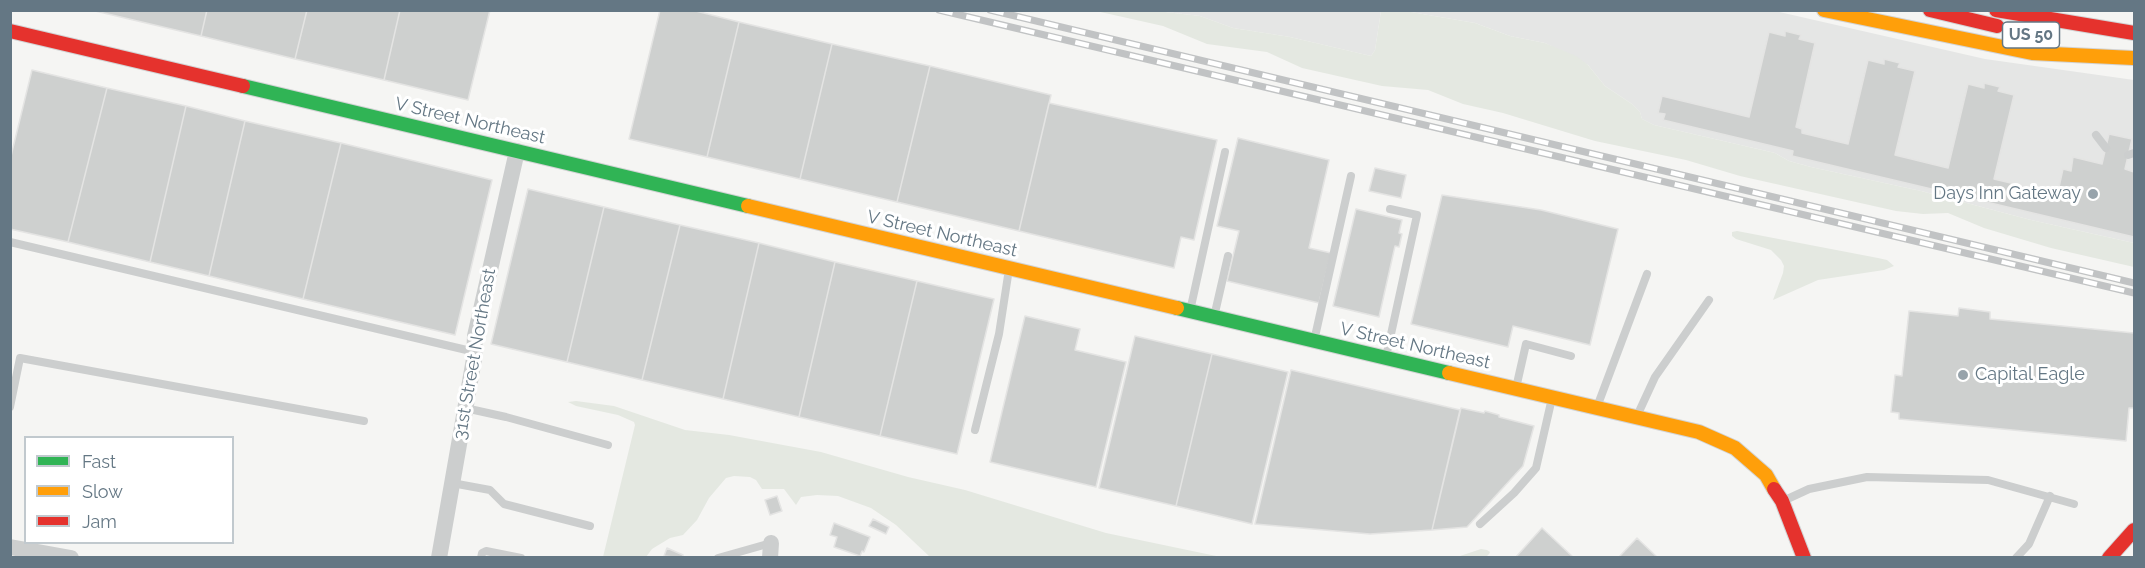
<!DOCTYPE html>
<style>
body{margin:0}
#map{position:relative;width:2145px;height:568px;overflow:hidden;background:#f5f5f3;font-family:Raleway,sans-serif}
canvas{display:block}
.frame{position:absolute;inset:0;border:12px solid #647784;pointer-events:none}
.legend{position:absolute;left:24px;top:436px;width:210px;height:108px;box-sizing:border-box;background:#fff;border:2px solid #c1c9ce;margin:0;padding:8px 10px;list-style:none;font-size:18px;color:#647784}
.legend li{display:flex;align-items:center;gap:12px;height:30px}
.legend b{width:30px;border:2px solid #c1c9ce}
</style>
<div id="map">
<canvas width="2145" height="568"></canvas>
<div class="frame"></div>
<ul class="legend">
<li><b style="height:8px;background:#30b455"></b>Fast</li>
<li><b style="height:8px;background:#ff9f0a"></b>Slow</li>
<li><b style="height:8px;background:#e5322d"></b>Jam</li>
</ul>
</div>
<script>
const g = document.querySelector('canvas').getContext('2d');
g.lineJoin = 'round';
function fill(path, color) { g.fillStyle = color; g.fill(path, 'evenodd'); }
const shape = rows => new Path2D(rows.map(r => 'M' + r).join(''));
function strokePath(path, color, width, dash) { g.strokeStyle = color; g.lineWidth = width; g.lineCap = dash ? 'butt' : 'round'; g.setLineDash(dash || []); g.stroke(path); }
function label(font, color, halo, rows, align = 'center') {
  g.font = font + ' Raleway,sans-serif'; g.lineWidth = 6; g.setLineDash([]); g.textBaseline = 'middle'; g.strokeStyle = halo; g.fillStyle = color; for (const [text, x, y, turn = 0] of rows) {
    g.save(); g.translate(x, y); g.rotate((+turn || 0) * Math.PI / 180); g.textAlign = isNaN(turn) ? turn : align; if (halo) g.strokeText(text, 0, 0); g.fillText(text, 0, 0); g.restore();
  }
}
const built = shape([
 [1157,11,1381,11,1375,50,1371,56,1290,37,1233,28,1200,16],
 [1405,11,1775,11,1985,59,2134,80,2134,243,2031,220,1921,191,1811,167,1789,161,1775,153,1654,125,1642,119,1640,112,1632,104,1605,86,1588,65,1545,43,1510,36,1475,23]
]);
const green = shape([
 [1096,11,1157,11,1200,16,1233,28,1290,37,1371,56,1375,50,1381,11,1405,11,1475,23,1510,36,1545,43,1576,56,1588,65,1605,86,1632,104,1640,112,1642,119,1654,125,1775,153,1789,161,1811,167,1921,191,2031,220,2134,243,2134,267,2051,248,1984,228,1948,213,1923,214,1896,211,1740,176,1686,160,1595,141,1503,113,1463,104,1428,90,1382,86,1302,68,1267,52,1207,44,1163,26],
 [1737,231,1878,258,1887,260,1894,266,1884,270,1818,280,1773,300,1783,273,1784,266,1781,260,1771,250,1736,239,1732,236,1732,232],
 [576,401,614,406,685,430,729,435,821,452,908,477,965,490,1106,533,1221,557,930,557,896,525,871,508,838,496,817,495,801,497,796,505,784,489,762,489,756,480,750,477,734,476,726,478,709,498,697,520,683,535,670,538,652,549,646,557,603,557,635,425,634,422,618,415,576,406,568,402],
 [1481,549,1487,550,1490,552,1489,554,1486,557,1457,557]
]);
const building = shape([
 [91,10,207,10,201,36,91,10],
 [207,10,307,10,295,59,201,36,207,10],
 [307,10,400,10,384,80,295,59,307,10],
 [400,10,490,10,468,100,384,80,400,10],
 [660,10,692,10,739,22,707,157,629,139,660,10],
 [739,22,832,44,800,179,707,157,739,22],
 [1785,31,1801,35,1799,39,1815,43,1796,127,1802,129,1802,133,1848,144,1868,60,1884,64,1884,59,1900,63,1898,67,1915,71,1895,155,1948,168,1968,84,1984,88,1984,83,2000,87,1998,91,2014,95,1994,179,2061,195,2063,188,2059,187,2063,169,2071,171,2073,157,2102,164,2109,134,2132,139,2125,169,2134,172,2134,237,1792,156,1793,151,1663,120,1665,114,1658,113,1662,96,1749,117,1769,32,1785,36,1785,31],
 [832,44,930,66,897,202,800,179,832,44],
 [930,66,1051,95,1019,231,897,202,930,66],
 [32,70,107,88,68,242,10,229,10,160,32,70],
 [107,88,186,106,150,262,68,242,107,88],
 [1049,103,1217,140,1194,240,1181,237,1174,268,1019,231,1049,103],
 [186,106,245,121,209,276,150,262,186,106],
 [245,121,341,143,303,299,209,276,245,121],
 [1238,138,1329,160,1309,248,1331,253,1319,303,1227,281,1239,231,1217,226,1238,138],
 [341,143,492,180,455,335,303,299,341,143],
 [1375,168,1406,175,1401,198,1369,191,1375,168],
 [528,189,604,207,567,362,491,344,528,189],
 [1442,195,1541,210,1618,229,1590,345,1513,326,1508,347,1411,324,1442,195],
 [604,207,680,225,642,380,567,362,604,207],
 [1356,209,1402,220,1399,233,1402,234,1399,247,1395,246,1379,317,1333,306,1356,209],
 [680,225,759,243,723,399,642,380,680,225],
 [759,243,835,262,799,417,723,399,759,243],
 [835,262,917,281,880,436,799,417,835,262],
 [917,281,994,299,957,454,880,436,917,281],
 [1959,308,1990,312,1990,319,2134,333,2134,408,2129,408,2126,441,1899,419,1899,413,1891,412,1895,375,1902,376,1909,311,1958,316,1959,308],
 [1025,316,1080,329,1075,350,1126,362,1096,487,990,462,1025,316],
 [1135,336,1212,354,1176,506,1099,488,1135,336],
 [1212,354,1288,372,1252,524,1176,506,1212,354],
 [1291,370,1460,410,1432,530,1370,534,1255,524,1291,370],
 [1461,408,1484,413,1485,411,1499,415,1499,417,1534,426,1523,466,1467,527,1432,530,1461,408],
 [777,496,782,511,770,515,765,500,777,496],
 [873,519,889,527,886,534,869,526,873,519],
 [834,523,870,537,864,552,862,551,860,556,834,547,837,537,830,535,834,523],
 [1542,528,1574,558,1515,558,1542,528],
 [1637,538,1658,558,1618,558,1637,538],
 [667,548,683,555,682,558,664,556,667,548]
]);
const lane = shape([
 [2096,135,2106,148],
 [2128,155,2134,153],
 [10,242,475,352],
 [1190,311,1225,152],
 [1214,317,1228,256],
 [1314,341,1351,176],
 [1386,357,1417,215,1390,209],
 [1516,388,1526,344,1571,356],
 [10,407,20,358,364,421],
 [1597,407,1647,274],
 [465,408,506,417,608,445],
 [1637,416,1655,377,1709,300],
 [975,430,999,334,1009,269],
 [452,483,490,490,504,504,590,526],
 [1783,501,1809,489,1867,477,1988,480,2074,504],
 [1480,524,1514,493,1536,468,1552,398],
 [481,558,482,553,486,551,521,558],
 [718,558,771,543],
 [2016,558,2029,544,2050,496]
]);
const street = shape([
 [10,547,71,558],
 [439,558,474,359,475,336,517,151],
 [770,558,771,543]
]);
const fast = shape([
 [243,86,748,206],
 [1177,308,1449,373]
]);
const slow = shape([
 [1824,10,2032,53,2133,58],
 [748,206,1177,308],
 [1449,373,1699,432,1735,448,1766,475,1774,489]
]);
const jam = shape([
 [1930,10,1997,26],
 [1996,10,2134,33],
 [10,31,243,86],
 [1774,489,1782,501,1804,558],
 [2109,558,2134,530]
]);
const rail = shape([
 [939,10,2134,293],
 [990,10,2134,283]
]);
const markers = [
 [2093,194,6,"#97a3ab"],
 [1963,375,6,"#97a3ab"]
];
const shields = [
 [2031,35,57]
];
const shieldNames = [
 ["US 50",2031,35]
];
const streetNames = [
 ["V Street Northeast",470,121,13],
 ["V Street Northeast",942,234,13],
 ["V Street Northeast",1415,346,13],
 ["31st Street Northeast",475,354,-80]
];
const poiNames = [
 ["Days Inn Gateway",2081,194],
 ["Capital Eagle",1975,375,"left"]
];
fill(built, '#e5e6e5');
fill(green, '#e4e8e1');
fill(building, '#ced0cf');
strokePath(building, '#e4e4e3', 1.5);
strokePath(fast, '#d2d3d4', 16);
strokePath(slow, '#d2d3d4', 16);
strokePath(jam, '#d2d3d4', 16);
strokePath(lane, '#cccece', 8);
strokePath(street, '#cccece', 16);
strokePath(fast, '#30b455', 14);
strokePath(slow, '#ff9f0a', 14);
strokePath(jam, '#e5322d', 14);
strokePath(rail, '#c1c3c4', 7);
strokePath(rail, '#fff', 4.5, [14]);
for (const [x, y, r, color] of markers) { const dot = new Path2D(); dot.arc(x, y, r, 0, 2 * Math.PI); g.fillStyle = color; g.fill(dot); strokePath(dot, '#fff', 2); }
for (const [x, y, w] of shields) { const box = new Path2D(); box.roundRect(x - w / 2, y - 13, w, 26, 4.5); g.fillStyle = '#fff'; g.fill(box); strokePath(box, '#647784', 1.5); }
label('bold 16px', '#647784', null, shieldNames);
label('18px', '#647784', '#fff', streetNames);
label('18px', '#647784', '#fff', poiNames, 'right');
</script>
